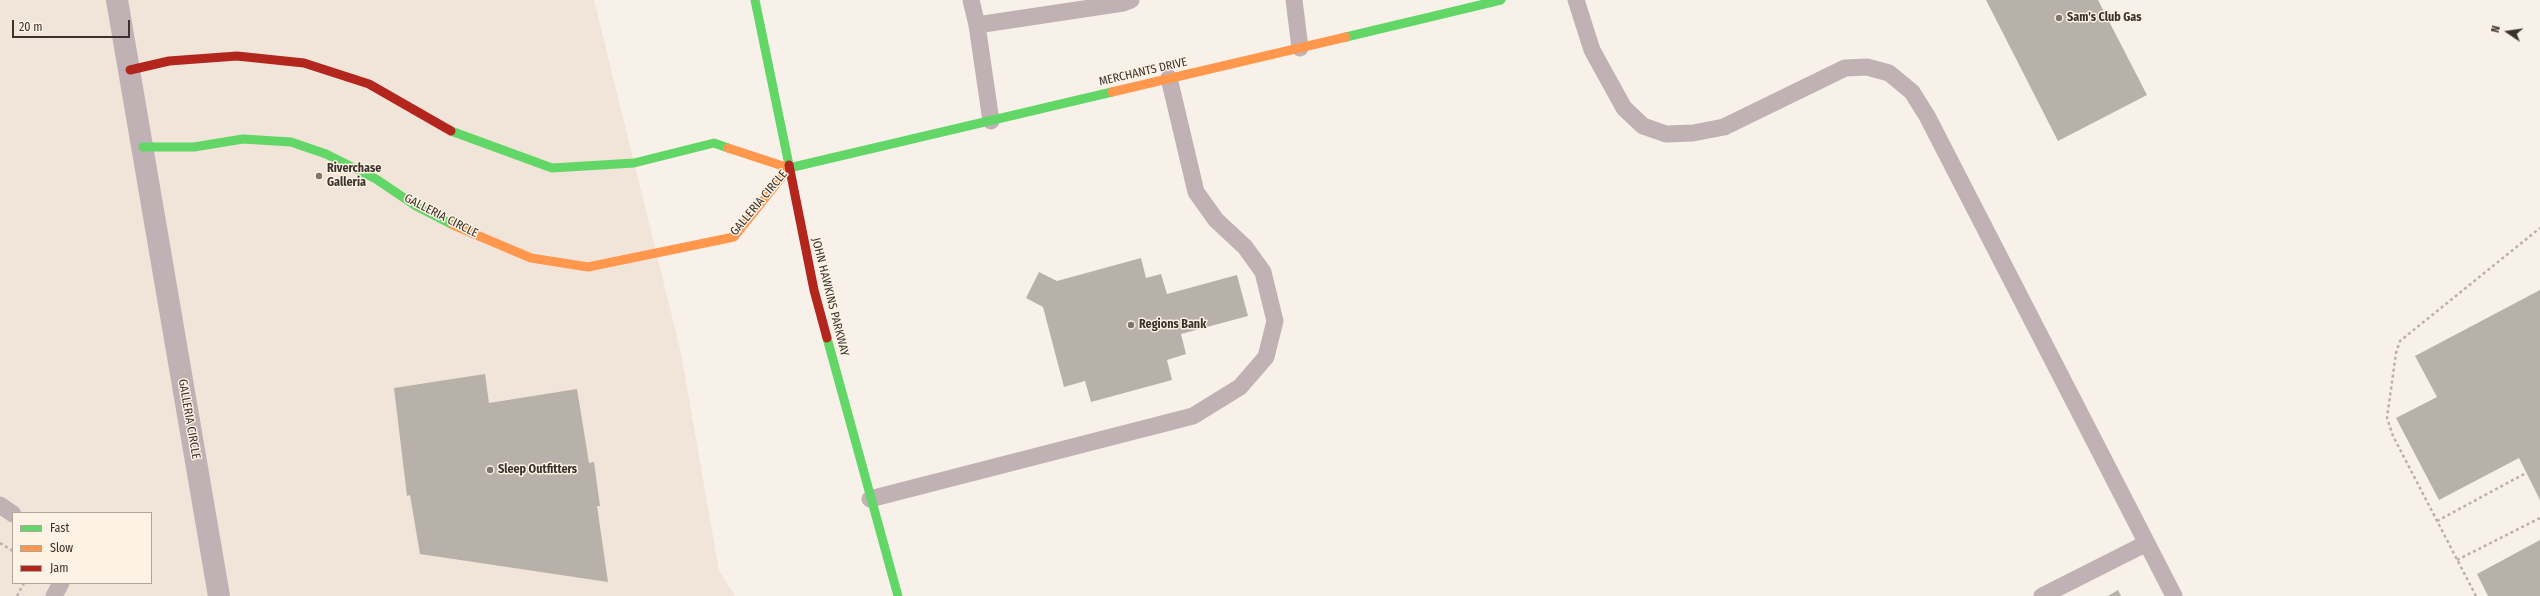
<!DOCTYPE html>
<style>
body{margin:0}
#map{position:relative;width:2540px;height:596px;overflow:hidden;background:#f8f1ea;font-family:"Fira Sans Condensed",sans-serif}
canvas{display:block}
.legend{position:absolute;left:12px;top:512px;width:140px;height:72px;box-sizing:border-box;background:#fef2e4;border:1px solid #afa69a;margin:0;padding:5px 7px;list-style:none;font-size:12px;color:#38332c}
.legend li{display:flex;align-items:center;gap:8px;height:20px}
.legend b{width:20px;border:1px solid #afa69a}
.north{position:absolute;left:2488px;top:12px;width:40px;height:40px;-webkit-text-stroke:3px #fef2e4;paint-order:stroke;rotate:283deg;font-size:11px;font-weight:700;line-height:16px;text-align:center;color:#38332c}
.north::after{content:'';display:block;margin:auto;width:14px;height:18px;background:#38332c;clip-path:polygon(50% 0,100% 100%,50% 72%,0 100%)}
.scale{position:absolute;left:12px;top:20px;width:118px;height:18px;box-sizing:border-box;border:2px solid #38332c;border-top:0;padding-left:5px;font-size:12px;line-height:14px;white-space:nowrap;color:#38332c;-webkit-text-stroke:3px #fef2e4;paint-order:stroke}
</style>
<div id="map">
<canvas width="2540" height="596"></canvas>
<ul class="legend">
<li><b style="height:5px;background:#63d668"></b>Fast</li>
<li><b style="height:5px;background:#ff974d"></b>Slow</li>
<li><b style="height:5px;background:#b3261e"></b>Jam</li>
</ul>
<div class="north">N</div>
<div class="scale">20 m</div>
</div>
<script>
const g = document.querySelector('canvas').getContext('2d');
g.lineJoin = 'round';
function fill(path, color) { g.fillStyle = color; g.fill(path, 'evenodd'); }
const shape = rows => new Path2D(rows.map(r => 'M' + r).join(''));
function strokePath(path, color, width, dash) { g.strokeStyle = color; g.lineWidth = width; g.lineCap = dash ? 'butt' : 'round'; g.setLineDash(dash || []); g.stroke(path); }
function label(font, color, halo, rows, align = 'center') {
  g.font = font + ' "Fira Sans Condensed",sans-serif'; g.lineWidth = 3; g.setLineDash([]); g.textBaseline = 'middle'; g.strokeStyle = halo; g.fillStyle = color; for (const [text, x, y, turn = 0] of rows) {
    g.save(); g.translate(x, y); g.rotate((+turn || 0) * Math.PI / 180); g.textAlign = isNaN(turn) ? turn : align; if (halo) g.strokeText(text, 0, 0); g.fillText(text, 0, 0); g.restore();
  }
}
const commercial = shape([
 [0,0,594,0,681,353,719,571,735,596,0,596],
 [13,513,151,513,151,583,13,583]
]);
const building = shape([
 [1986,0,2098,0,2147,95,2058,141],
 [1141,258,1146,278,1161,274,1167,294,1237,275,1248,316,1181,334,1186,354,1167,360,1172,380,1091,402,1085,381,1064,387,1043,307,1026,298,1039,272,1057,281],
 [2540,290,2540,500,2519,458,2439,500,2396,418,2437,397,2415,356],
 [485,374,489,403,577,389,589,463,594,462,600,506,597,506,608,582,420,554,410,495,407,496,394,388],
 [2540,540,2540,596,2488,596,2477,574],
 [2118,590,2121,596,2108,596]
]);
const path = shape([
 [2437,521,2526,473],
 [0,543,13,551],
 [2457,560,2540,518],
 [17,596,24,583],
 [2476,596,2393,436,2387,418,2396,353,2400,341,2540,228]
]);
const lane = shape([
 [971,0,977,25],
 [1294,0,1300,48],
 [1576,0,1592,50,1624,108,1643,126,1666,134,1693,133,1724,127,1845,68,1867,67,1889,73,1912,92,1927,116,2174,596],
 [991,121,977,25,1123,3,1131,0],
 [870,499,1193,416,1240,387,1266,357,1275,321,1263,272,1245,247,1216,220,1196,192,1169,78],
 [0,505,13,514],
 [54,596,61,583],
 [2042,596,2147,543]
]);
const street = shape([
 [117,0,219,596]
]);
const fast = shape([
 [755,0,789,165],
 [1346,37,1501,0],
 [451,131,552,168,634,163,714,143,728,148],
 [143,147,194,147,243,139,291,142,326,154,376,179,416,206,453,225],
 [789,168,1112,92],
 [827,338,898,596]
]);
const slow = shape([
 [1112,92,1346,37],
 [728,148,789,168],
 [453,225,531,258,588,267,734,237,789,168]
]);
const jam = shape([
 [130,70,169,61,237,56,304,63,369,84,451,131],
 [789,165,814,290,827,338]
]);
const markers = [
 [2059,18,4,"#7b766e"],
 [319,176,4,"#7b766e"],
 [1131,325,4,"#7b766e"],
 [490,470,4,"#7b766e"]
];
const poiNames = [
 ["Sam's Club Gas",2067,18],
 ["Riverchase",327,169],
 ["Galleria",327,183],
 ["Regions Bank",1139,325],
 ["Sleep Outfitters",498,470]
];
const streetNames = [
 ["MERCHANTS DRIVE",1143,72,-13],
 ["GALLERIA CIRCLE",759,203,-50],
 ["GALLERIA CIRCLE",441,216,27],
 ["JOHN HAWKINS PARKWAY",830,297,76],
 ["GALLERIA CIRCLE",189,419,80]
];
fill(commercial, '#f1e4d9');
fill(building, '#b7b1aa');
strokePath(path, '#bab0af', 2.5, [3, 3]);
strokePath(lane, '#c0b2b4', 17);
strokePath(street, '#c0b2b4', 22);
strokePath(fast, '#63d668', 9);
strokePath(slow, '#ff974d', 9);
strokePath(jam, '#b3261e', 9);
for (const [x, y, r, color] of markers) { const dot = new Path2D(); dot.arc(x, y, r, 0, 2 * Math.PI); g.fillStyle = color; g.fill(dot); strokePath(dot, '#fef2e4', 1.5); }
label('bold 12px', '#38332c', '#fef2e4', poiNames, 'left');
label('12px', '#38332c', '#fef2e4', streetNames);
</script>
